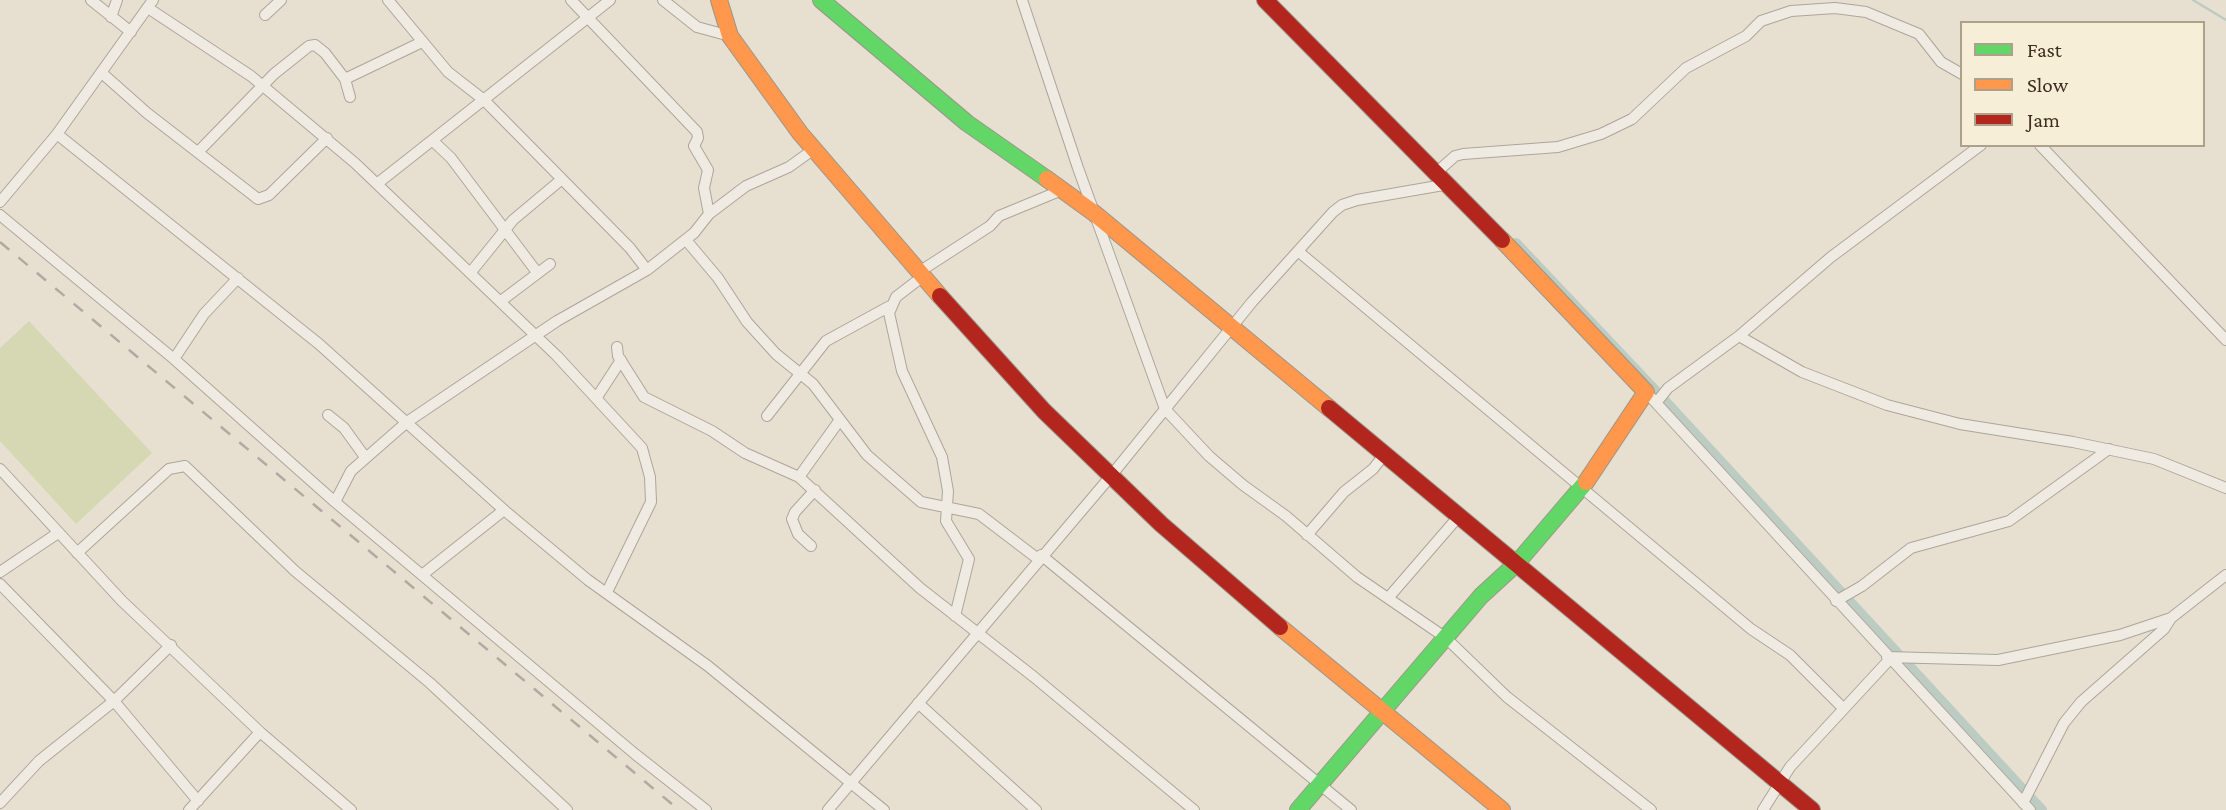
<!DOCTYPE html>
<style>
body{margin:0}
#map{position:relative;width:2226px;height:810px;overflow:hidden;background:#e7e0d1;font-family:"Crimson Pro",serif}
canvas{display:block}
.legend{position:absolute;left:1960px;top:21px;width:245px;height:126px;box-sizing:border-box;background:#f7eed8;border:2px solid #ada18e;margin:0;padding:9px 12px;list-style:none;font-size:21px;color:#3d2e20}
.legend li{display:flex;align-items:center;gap:14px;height:35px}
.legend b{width:35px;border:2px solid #ada18e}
</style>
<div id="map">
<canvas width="2226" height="810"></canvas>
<ul class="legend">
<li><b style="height:9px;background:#63d668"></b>Fast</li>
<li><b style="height:9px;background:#ff974d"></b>Slow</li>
<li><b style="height:9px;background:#b3261e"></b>Jam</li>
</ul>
</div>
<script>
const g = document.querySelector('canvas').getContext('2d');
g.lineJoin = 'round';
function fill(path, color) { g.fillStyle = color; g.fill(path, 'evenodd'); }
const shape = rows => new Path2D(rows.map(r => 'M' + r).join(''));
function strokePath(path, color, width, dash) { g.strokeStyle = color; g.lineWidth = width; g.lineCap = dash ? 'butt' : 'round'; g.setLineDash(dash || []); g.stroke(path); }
const green = shape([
 [29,321,152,453,76,524,0,441,0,348]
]);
const stream = shape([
 [2193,0,2226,20]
]);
const canal = shape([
 [1516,243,1656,391,2042,810]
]);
const street = shape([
 [91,0,131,32],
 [388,0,448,72,484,100,630,248,647,270],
 [663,0,697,27,730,36],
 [1022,0,1078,168,1165,409,1209,456,1243,485,1286,516,1357,577,1446,638,1507,697,1651,810],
 [148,8,251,76,355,163,557,356,642,448,650,477,651,502,607,592],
 [265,15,281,0],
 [111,17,117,0],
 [103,74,147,113,258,199,269,195,327,138],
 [345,79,422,42],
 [57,134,319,344,504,510,588,580,708,666,884,810],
 [433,141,451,158,536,271],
 [2040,145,2226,340],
 [198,152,274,74,309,46,315,45,325,53,345,79,350,97],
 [1437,172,1455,156,1463,154,1558,147,1601,134,1632,119,1686,68,1746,36,1761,21,1791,11,1835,8,1866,12,1919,34,1941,62,1962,74],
 [378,183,610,0],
 [0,202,57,134,153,0],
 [709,214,746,186,789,167,814,149],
 [0,215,174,359,335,502,635,754,706,810],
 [686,240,718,278,747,322,776,354,813,384,867,455,921,502,979,514,1038,559],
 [1299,252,1751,629,1790,655,1843,708],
 [471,272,513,220,562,179],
 [919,272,990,226,999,216,1062,190],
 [922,277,896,297,889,313,902,371,942,457,948,491,946,521,969,559,955,616],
 [501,301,550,264],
 [1739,336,1802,372,1887,405,1960,424,2073,442,2154,459,2226,488],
 [617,347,618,356,644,397,712,431,745,453,799,477,920,588,1034,677,1194,810],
 [174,359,204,314,238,278],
 [1646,392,2030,810],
 [597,397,621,360],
 [1656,403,1668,388,1739,336,1831,257,1981,145],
 [328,415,344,428,365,457],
 [767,416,826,341,890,306],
 [0,469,122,601,260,732,351,810],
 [799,477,839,421],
 [335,502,351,471,407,422,557,321,647,270,694,233,709,214,704,188,708,170,694,146,698,138,697,132,571,0],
 [1307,535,1344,492,1373,469,1384,455],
 [811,546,798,534,792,519,795,512,815,490],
 [77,553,169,469,185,466,295,571,430,683,567,810],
 [1041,555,1351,810],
 [0,572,58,533],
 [422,575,504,510],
 [0,584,114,701,198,801],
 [1389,597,1459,516],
 [1836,601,1862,586,1911,548,2009,521,2109,449],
 [1887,657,1998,660,2120,635,2171,618,2226,575],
 [918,703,1036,810],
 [0,803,39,761,114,701,171,645],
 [2023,803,2064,723,2081,702,2164,629,2171,618],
 [189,810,260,732],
 [828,810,1110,477,1252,302,1333,212,1342,205,1357,200,1449,184],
 [1763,810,1790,767,1889,660]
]);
const fast = shape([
 [821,0,967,123,1047,179],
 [1298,810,1481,596,1517,563,1586,482]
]);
const slow = shape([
 [719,0,730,36,800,133,940,296],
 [1047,179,1094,213,1329,408],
 [1502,240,1646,392,1586,482],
 [1280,627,1502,810]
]);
const jam = shape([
 [1265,0,1502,240],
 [940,296,1044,411,1161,524,1280,627],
 [1329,408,1812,810]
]);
const rail = shape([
 [0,242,679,810]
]);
fill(green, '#d6d7b3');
strokePath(stream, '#bcccc2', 2.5);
strokePath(canal, '#bcccc2', 10);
strokePath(street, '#ada599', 12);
strokePath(fast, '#9c958a', 18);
strokePath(slow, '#9c958a', 18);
strokePath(jam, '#9c958a', 18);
strokePath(street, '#efebe3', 10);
strokePath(fast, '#63d668', 16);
strokePath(slow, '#ff974d', 16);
strokePath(jam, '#b3261e', 16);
strokePath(rail, '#afaaa2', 2.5, [12, 12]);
</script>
